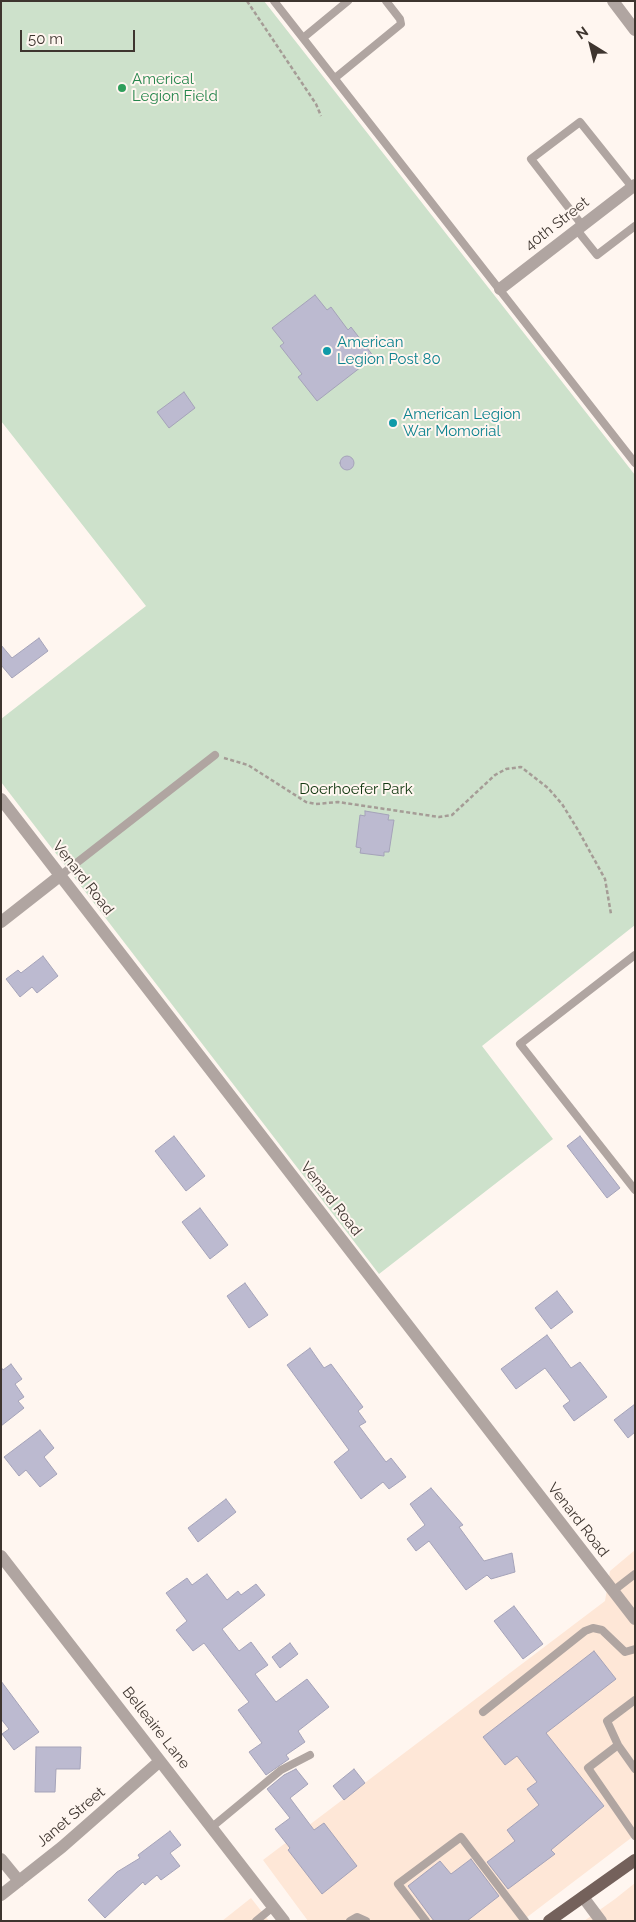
<!DOCTYPE html>
<style>
body{margin:0}
#map{position:relative;width:636px;height:1922px;overflow:hidden;background:#fff6f0;font-family:Raleway,sans-serif}
canvas{display:block}
.frame{position:absolute;inset:0;border:2px solid #3e352f;pointer-events:none}
.north{position:absolute;left:566px;top:20px;width:50px;height:50px;-webkit-text-stroke:4px #fff6f0;paint-order:stroke;rotate:324deg;font-size:14px;font-weight:700;line-height:20px;text-align:center;color:#3e352f}
.north::after{content:'';display:block;margin:auto;width:18px;height:22px;background:#3e352f;clip-path:polygon(50% 0,100% 100%,50% 72%,0 100%)}
.scale{position:absolute;left:20px;top:30px;width:115px;height:22px;box-sizing:border-box;border:2px solid #3e352f;border-top:0;padding-left:6px;font-size:15px;line-height:18px;white-space:nowrap;color:#3e352f;-webkit-text-stroke:4px #fff6f0;paint-order:stroke}
</style>
<div id="map">
<canvas width="636" height="1922"></canvas>
<div class="frame"></div>
<div class="north">N</div>
<div class="scale">50 m</div>
</div>
<script>
const g = document.querySelector('canvas').getContext('2d');
g.lineJoin = 'round';
function fill(path, color) { g.fillStyle = color; g.fill(path, 'evenodd'); }
const shape = rows => new Path2D(rows.map(r => 'M' + r).join(''));
function strokePath(path, color, width, dash) { g.strokeStyle = color; g.lineWidth = width; g.lineCap = dash ? 'butt' : 'round'; g.setLineDash(dash || []); g.stroke(path); }
function label(font, color, halo, rows, align = 'center') {
  g.font = font + ' Raleway,sans-serif'; g.lineWidth = 4; g.setLineDash([]); g.textBaseline = 'middle'; g.strokeStyle = halo; g.fillStyle = color; for (const [text, x, y, turn = 0] of rows) {
    g.save(); g.translate(x, y); g.rotate((+turn || 0) * Math.PI / 180); g.textAlign = isNaN(turn) ? turn : align; if (halo) g.strokeText(text, 0, 0); g.fillText(text, 0, 0); g.restore();
  }
}
const built = shape([
 [635,1550,635,1835,522,1921,308,1921,263,1860,605,1601,610,1571],
 [635,1883,635,1921,584,1921,615,1899],
 [251,1898,269,1921,222,1921]
]);
const green = shape([
 [1,1,264,1,635,475,635,925,482,1046,553,1139,379,1274,1,782,1,719,146,606,1,421]
]);
const building = shape([
 [315,295,327,310,331,307,348,330,351,327,374,357,317,401,298,377,302,374,280,346,284,343,272,328,315,295],
 [184,392,195,408,169,428,157,412,184,392],
 '340 463a7 7 0 1 1 14 0a7 7 0 1 1-14 0Z',
 [39,638,48,651,12,678,1,665,1,645,12,658,39,638],
 [365,811,389,815,388,820,394,820,389,852,384,852,384,856,360,853,361,848,356,847,360,815,365,816,365,811],
 [43,956,58,976,37,993,32,987,20,997,6,979,18,970,21,973,43,956],
 [174,1136,205,1176,186,1191,155,1151,174,1136],
 [580,1136,620,1188,607,1198,567,1146,580,1136],
 [200,1208,228,1245,210,1259,182,1222,200,1208],
 [245,1283,268,1315,249,1328,227,1296,245,1283],
 [557,1291,573,1312,551,1329,535,1308,557,1291],
 [547,1335,571,1368,580,1362,607,1397,574,1421,563,1406,570,1401,545,1368,516,1389,501,1369,547,1335],
 [310,1348,324,1368,331,1364,363,1407,358,1411,366,1422,359,1426,386,1462,391,1458,406,1477,389,1489,383,1482,361,1499,334,1462,349,1450,287,1365,310,1348],
 [11,1364,22,1379,15,1384,24,1397,18,1401,24,1408,1,1426,1,1367,3,1370,11,1364],
 [635,1404,635,1432,628,1438,614,1420,635,1404],
 [40,1430,54,1448,44,1457,57,1474,40,1487,26,1470,19,1476,4,1457,40,1430],
 [431,1488,463,1525,459,1527,484,1561,512,1553,515,1572,491,1579,487,1575,466,1590,429,1541,416,1551,407,1539,425,1525,410,1504,431,1488],
 [226,1499,236,1512,198,1542,188,1528,226,1499],
 [207,1574,227,1600,238,1591,241,1595,256,1584,265,1595,222,1629,239,1651,251,1642,268,1665,255,1674,276,1702,307,1679,329,1707,298,1731,305,1742,286,1755,289,1759,266,1775,249,1752,262,1743,238,1710,249,1702,204,1643,193,1651,176,1630,187,1621,166,1593,187,1578,192,1585,207,1574],
 [514,1606,543,1644,523,1659,494,1621,514,1606],
 [290,1643,298,1654,280,1668,272,1657,290,1643],
 [594,1651,616,1679,546,1733,604,1806,551,1850,555,1854,508,1889,487,1862,515,1841,507,1830,539,1805,527,1789,537,1782,517,1756,505,1765,483,1737,594,1651],
 [1,1681,39,1732,14,1750,2,1734,9,1729,1,1719,1,1681],
 [36,1747,81,1747,80,1769,56,1769,55,1792,35,1792,36,1747],
 [296,1769,308,1784,290,1798,314,1830,324,1823,357,1866,322,1894,288,1850,290,1848,275,1829,290,1818,267,1789,284,1775,296,1769],
 [354,1769,365,1783,344,1800,333,1786,354,1769],
 [170,1831,181,1845,170,1853,180,1866,161,1880,157,1875,145,1885,143,1882,105,1918,88,1900,117,1872,140,1858,138,1855,170,1831],
 [471,1859,499,1896,467,1921,434,1921,408,1886,440,1861,451,1874,471,1859]
]);
const path = shape([
 [247,1,316,104,321,116],
 [224,758,248,765,306,802,316,804,338,802,439,817,452,815,495,775,506,769,521,767,548,788,562,804,578,830,605,879,611,914]
]);
const lane = shape([
 [274,1,635,463],
 [303,38,348,1],
 [335,78,401,24,400,19,386,1],
 [582,225,531,159,580,122,632,187],
 [577,230,597,255,635,226],
 [61,875,215,755],
 [635,955,520,1044,635,1190],
 [613,1591,635,1574],
 [635,1700,607,1721,618,1745,635,1769],
 [483,1712,585,1631,593,1628,602,1630,625,1652,635,1649],
 [618,1745,588,1768,635,1836],
 [212,1827,281,1770,310,1755],
 [256,1921,273,1907],
 [350,1921,357,1917,366,1921],
 [426,1921,398,1884,461,1837,525,1921]
]);
const street = shape([
 [613,1,635,30],
 [500,289,635,185],
 [1,799,635,1619],
 [1,922,61,875],
 [1,1556,284,1921],
 [1,1859,19,1881],
 [1,1895,62,1847,160,1761],
 [583,1897,601,1921]
]);
const primary = shape([
 [549,1921,635,1860]
]);
const markers = [
 [122,88,5,"#2e9e5b"],
 [327,351,5,"#0f9aa8"],
 [393,423,5,"#0f9aa8"]
];
const leisureNames = [
 ["Americal",132,79],
 ["Legion Field",132,96]
];
const streetNames = [
 ["40th Street",557,224,-38],
 ["Venard Road",83,878,52],
 ["Venard Road",331,1199,52],
 ["Venard Road",578,1520,52],
 ["Belleaire Lane",156,1728,52],
 ["Janet Street",71,1817,-40]
];
const cultureNames = [
 ["American",337,342],
 ["Legion Post 80",337,359],
 ["American Legion",403,414],
 ["War Momorial",403,431]
];
const parkNames = [
 ["Doerhoefer Park",356,789]
];
fill(built, '#fee7d7');
fill(green, '#cde1cb');
fill(building, '#bcbad0');
strokePath(building, '#a5a3b9', 1);
strokePath(path, '#a59c96', 2.5, [4, 2.5]);
strokePath(lane, '#b0a5a1', 8);
strokePath(street, '#b0a5a1', 12);
strokePath(primary, '#74615b', 12);
for (const [x, y, r, color] of markers) { const dot = new Path2D(); dot.arc(x, y, r, 0, 2 * Math.PI); g.fillStyle = color; g.fill(dot); strokePath(dot, '#fff6f0', 2); }
label('15px', '#27864d', '#fff6f0', leisureNames, 'left');
label('15px', '#3e352f', '#fff6f0', streetNames);
label('15px', '#0d838f', '#fff6f0', cultureNames, 'left');
label('15px', '#123810', '#fff6f0', parkNames);
</script>
